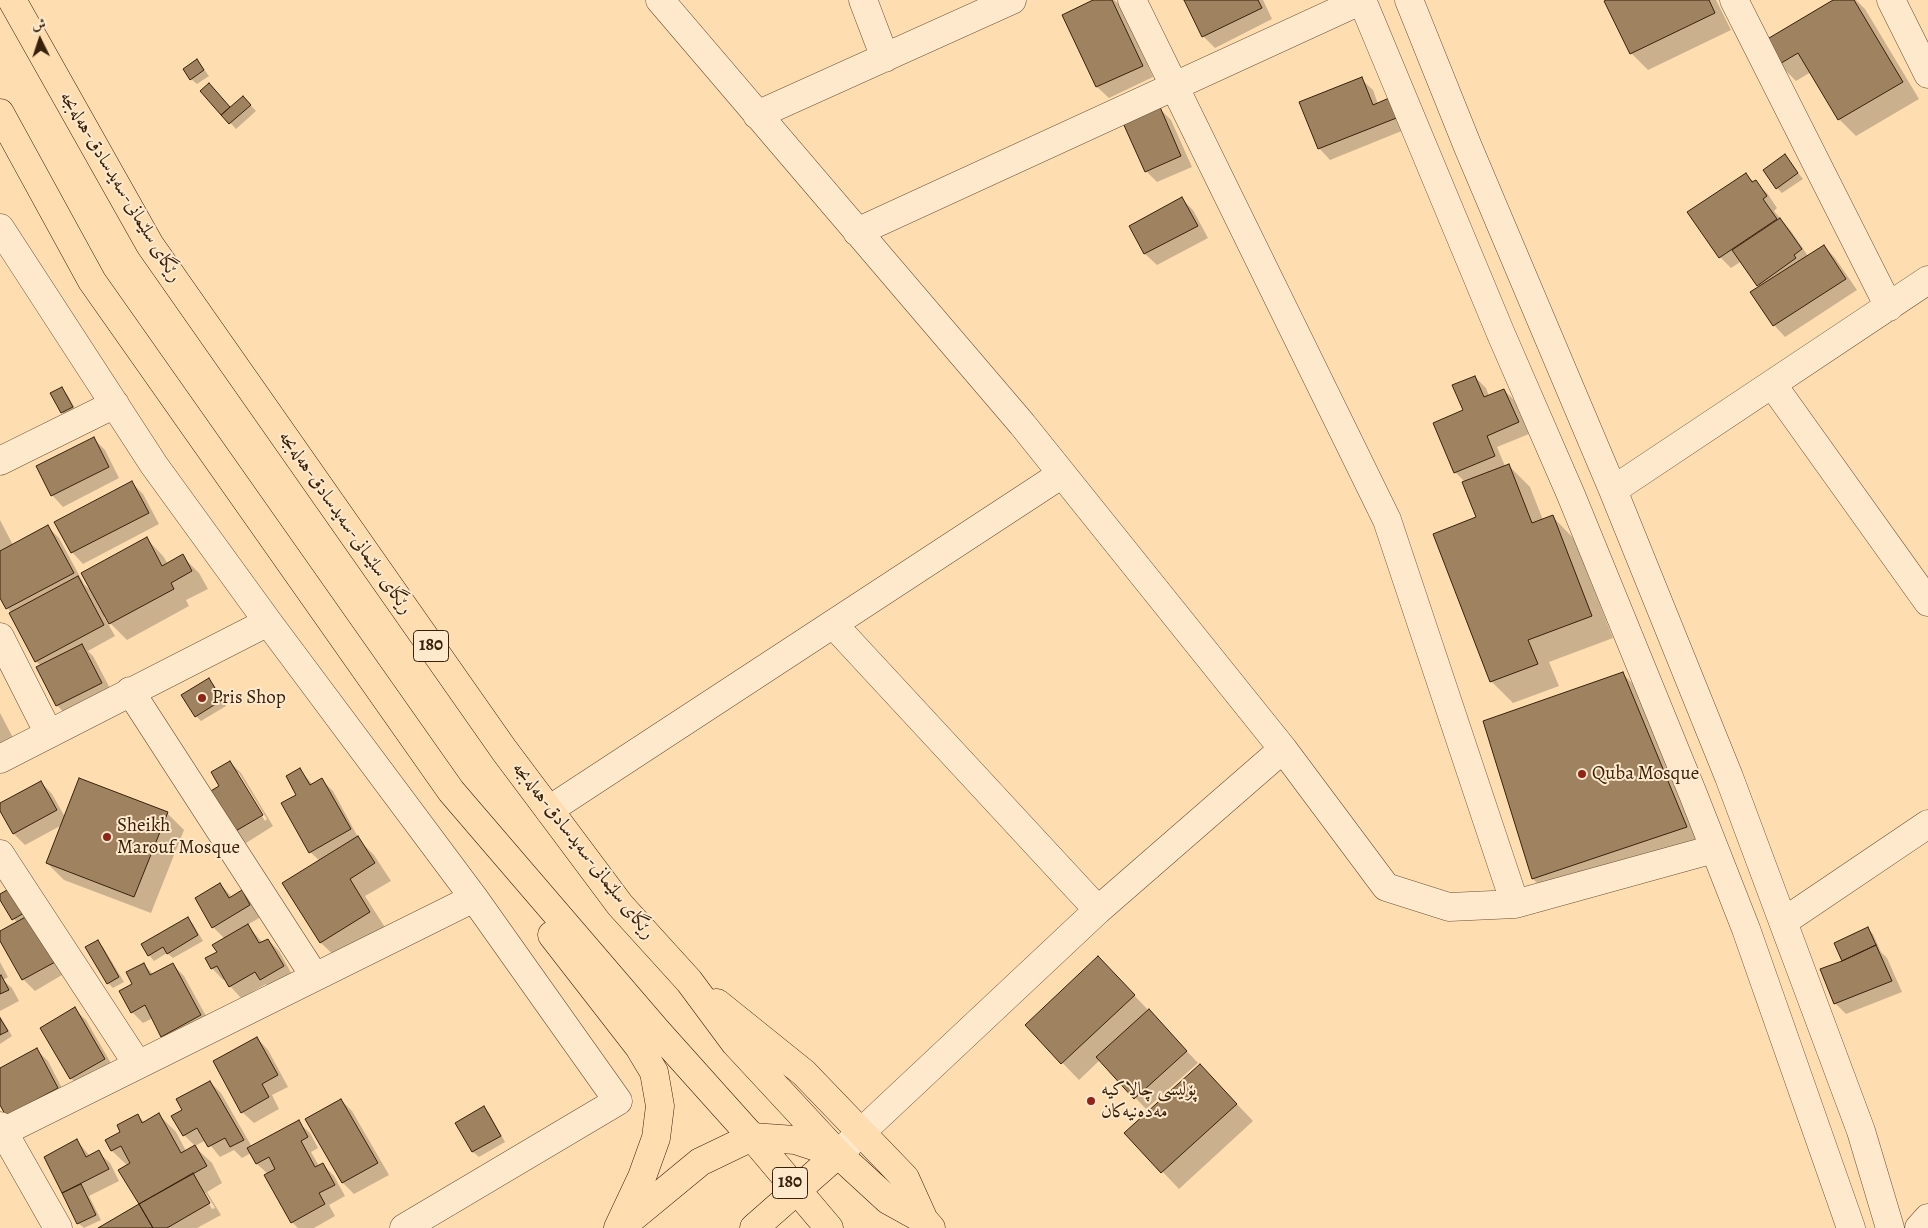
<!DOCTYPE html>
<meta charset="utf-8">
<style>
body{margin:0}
#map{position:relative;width:1928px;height:1228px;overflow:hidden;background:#feddb1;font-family:Alegreya,Amiri,serif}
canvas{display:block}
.north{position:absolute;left:15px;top:15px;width:50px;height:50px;-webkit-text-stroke:4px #fee9cc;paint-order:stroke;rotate:356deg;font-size:14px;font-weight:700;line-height:20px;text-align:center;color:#38210b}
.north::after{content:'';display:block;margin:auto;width:18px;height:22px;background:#38210b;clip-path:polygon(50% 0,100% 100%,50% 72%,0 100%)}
</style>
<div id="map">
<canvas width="1928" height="1228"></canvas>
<div class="north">ش</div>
</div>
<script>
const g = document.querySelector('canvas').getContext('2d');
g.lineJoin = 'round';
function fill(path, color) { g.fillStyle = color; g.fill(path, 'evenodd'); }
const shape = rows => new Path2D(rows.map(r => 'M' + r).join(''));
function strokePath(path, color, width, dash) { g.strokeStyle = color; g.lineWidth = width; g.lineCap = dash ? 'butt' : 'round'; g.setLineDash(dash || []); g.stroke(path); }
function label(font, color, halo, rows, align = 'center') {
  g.font = font + ' Alegreya,Amiri,serif'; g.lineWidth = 4; g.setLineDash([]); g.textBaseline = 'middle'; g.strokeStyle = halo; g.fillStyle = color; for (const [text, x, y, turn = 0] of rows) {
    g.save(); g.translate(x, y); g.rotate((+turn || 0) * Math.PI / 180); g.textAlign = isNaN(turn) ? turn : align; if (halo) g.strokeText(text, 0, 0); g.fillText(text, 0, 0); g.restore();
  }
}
const shadow = shape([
 [1096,0,1114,0,1120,5,1153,77,1109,98,1097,87,1064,15],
 [1185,0,1263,0,1272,19,1215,48,1203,36],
 [1609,0,1716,0,1731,30,1648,70,1631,53],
 [1836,0,1856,0,1865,9,1919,99,1856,136,1839,119,1811,72,1796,81,1779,64],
 [197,60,209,76,197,84,191,79],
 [1361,79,1373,90,1378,104,1414,126,1330,160,1319,148],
 [214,90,230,109,243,97,256,111,236,129,201,91],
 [1160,109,1171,120,1192,167,1157,182,1146,171],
 [1785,156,1803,179,1782,193,1777,188],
 [1746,175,1767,193,1777,208,1774,211,1791,231,1808,256,1824,246,1835,258,1857,290,1785,337,1774,325,1760,287,1742,261,1731,268,1720,257],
 [1182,199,1193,210,1208,238,1157,265,1145,254,1131,226],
 [1475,377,1486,388,1489,396,1504,390,1515,401,1529,434,1497,447,1505,466,1508,465,1530,487,1543,520,1553,517,1574,539,1613,638,1549,662,1559,686,1513,703,1491,681,1477,518,1465,482,1455,472,1464,411],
 [62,389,67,394,77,412,67,417,62,412],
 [94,439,105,450,119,478,63,507,52,495],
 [132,483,143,494,159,524,83,564,72,552],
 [0,520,13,545,48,527,59,538,84,584,93,593,147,539,163,556,168,564,182,556,199,573,208,589,186,600,189,606,127,640,110,623,106,616,104,617,115,636,88,651,93,656,113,694,68,717,57,705,41,666,36,661,11,613,0,595],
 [1623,674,1645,696,1708,849,1555,901,1533,879,1485,722],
 [208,680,214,685,226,706,201,721,196,716],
 [0,713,19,749,0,759],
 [230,762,241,773,273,826,246,843,235,831,221,786],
 [236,773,239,773,267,819,265,821],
 [300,770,313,785,322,780,333,791,360,841,374,855,391,881,365,896,386,929,338,959,321,943,284,883,320,861,310,852,298,795],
 [41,782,52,794,65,817,167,813,184,830,151,913,64,880,47,863,62,825,25,845,14,834,0,808,0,804],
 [220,884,232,897,242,892,253,903,261,917,247,925,263,943,268,940,279,951,294,978,272,990,266,984,241,998,230,986,225,979,223,980,212,968,225,939,213,927],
 [14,888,67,972,35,991,23,979,0,939,0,933,17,923,0,898,0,896],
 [188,919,193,924,203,941,173,958,167,953,154,961,149,955],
 [1867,928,1873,934,1881,952,1887,958,1902,992,1846,1014,1835,1003,1844,961],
 [97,941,103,947,124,982,113,988,108,983],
 [0,962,8,977,3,980,12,988,19,1001,0,1011],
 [143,964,154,975,172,964,184,976,212,1027,173,1047,162,1036,153,1018,143,1023,132,1012,134,984],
 [1115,975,1198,1063,1146,1109,1100,1060,1079,1080,1026,1025],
 [74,1009,86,1020,115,1070,82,1090,71,1078,42,1028],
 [0,1016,12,1036,0,1044],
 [257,1038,268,1050,288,1087,272,1095,279,1109,254,1123,242,1112],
 [37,1050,48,1061,68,1100,18,1126,0,1102,0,1069],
 [210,1082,221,1093,252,1147,298,1122,310,1133,318,1148,311,1152,319,1166,322,1164,334,1176,345,1196,329,1205,335,1216,314,1228,298,1228,292,1222,266,1175,268,1174,257,1164,251,1153,242,1158,234,1150,220,1157,206,1140,195,1146,184,1135,183,1110],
 [1216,1082,1253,1121,1179,1189,1126,1133],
 [341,1100,352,1111,389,1175,354,1194,343,1183],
 [484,1108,489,1113,505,1142,479,1157,473,1152,457,1123],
 [137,1115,145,1123,159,1115,176,1132,186,1151,195,1147,212,1163,222,1183,207,1192,221,1215,197,1228,100,1228,141,1204,128,1166,112,1151,107,1141,122,1133],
 [203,1193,206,1193,215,1208,212,1209],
 [77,1141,90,1156,98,1152,110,1163,119,1181,89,1196,101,1220,84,1228,78,1223,45,1157]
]);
const building = shape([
 [1093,0,1112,0,1143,66,1096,87,1062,15,1093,0],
 [1184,0,1258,0,1262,8,1202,37,1184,0],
 [1606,0,1709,0,1715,13,1630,54,1604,1,1606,0],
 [1833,0,1854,0,1903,82,1838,120,1798,53,1778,65,1764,41,1833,0],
 [197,59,204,70,190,80,183,69,197,59],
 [1362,77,1373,105,1396,95,1404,115,1318,149,1299,102,1362,77],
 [209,83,230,107,221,115,200,91,209,83],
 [243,96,251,105,229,124,221,115,243,96],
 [1160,107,1181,156,1145,172,1123,123,1160,107],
 [1785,154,1798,173,1776,189,1763,170,1785,154],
 [1746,173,1752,182,1756,180,1767,196,1763,199,1777,219,1719,258,1687,212,1746,173],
 [1182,197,1198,226,1144,254,1129,226,1182,197],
 [1780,218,1802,249,1794,255,1796,258,1757,286,1732,250,1780,218],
 [1824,245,1846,279,1773,326,1750,292,1824,245],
 [1475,376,1484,397,1504,389,1519,422,1487,436,1495,456,1454,473,1433,423,1463,410,1452,385,1475,376],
 [62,387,73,407,61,413,50,393,62,387],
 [94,437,109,467,51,496,36,466,94,437],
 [1509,464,1532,523,1553,515,1592,616,1528,640,1538,664,1490,682,1433,534,1476,517,1462,482,1509,464],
 [132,481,149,513,71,553,54,522,132,481],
 [48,525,74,573,6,609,0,598,0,551,48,525],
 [147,537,162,566,183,554,192,571,171,583,174,589,109,624,81,573,147,537],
 [78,576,104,625,35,662,9,613,78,576],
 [82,644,102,683,56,706,36,667,82,644],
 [1623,672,1687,827,1532,879,1483,721,1623,672],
 [209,678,222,700,195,717,181,695,209,678],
 [230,761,263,815,234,832,209,792,219,786,211,772,230,761],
 [300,768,310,785,322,778,351,829,309,853,281,803,296,795,286,776,300,768],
 [79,778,168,812,134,897,46,863,79,778],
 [41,781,57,810,13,834,0,811,0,803,41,781],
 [358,836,375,863,350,879,370,912,320,943,282,883,358,836],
 [220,883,229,898,242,890,250,905,212,928,195,898,220,883],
 [14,886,29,910,12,920,0,900,0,894,14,886],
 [31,914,57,961,22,980,0,941,0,931,31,914],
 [188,917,198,935,167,954,163,947,148,956,141,944,188,917],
 [248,924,259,943,268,939,284,966,260,980,255,972,229,987,217,966,211,969,205,958,217,952,212,945,248,924],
 [1868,927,1876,945,1842,961,1834,943,1868,927],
 [98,940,119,977,107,984,85,947,98,940],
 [1876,945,1892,981,1834,1004,1820,969,1842,961,1876,945],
 [1098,956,1135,995,1061,1064,1025,1025,1098,956],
 [144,963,150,975,173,963,201,1015,161,1037,145,1005,131,1013,119,991,132,984,126,972,144,963],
 [1,975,9,990,0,994,0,976,1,975],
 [75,1007,105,1059,70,1079,40,1028,75,1007],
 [1149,1009,1187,1051,1134,1099,1096,1057,1149,1009],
 [0,1018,8,1031,0,1035,0,1018],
 [257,1037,278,1075,262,1084,269,1097,241,1113,213,1061,257,1037],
 [37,1048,58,1088,6,1116,0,1105,0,1068,37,1048],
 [1200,1064,1237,1104,1161,1173,1124,1133,1200,1064],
 [210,1081,244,1140,230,1147,225,1138,208,1147,197,1128,183,1136,171,1116,182,1110,176,1099,210,1081],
 [341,1099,378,1163,342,1183,305,1119,341,1099],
 [484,1106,501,1136,472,1152,455,1123,484,1106],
 [159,1113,181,1153,195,1145,207,1166,139,1204,118,1170,130,1163,121,1146,111,1151,105,1140,120,1132,117,1125,138,1114,142,1123,159,1113],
 [299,1120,308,1137,301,1141,315,1167,323,1163,335,1185,319,1193,325,1204,291,1223,264,1175,275,1169,269,1157,256,1164,247,1148,299,1120],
 [77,1139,86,1157,99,1150,109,1169,62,1193,44,1157,77,1139],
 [193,1173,210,1203,167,1228,153,1228,139,1204,193,1173],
 [81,1184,96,1215,77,1224,62,1193,81,1184],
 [139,1204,153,1228,98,1228,139,1204]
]);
const minor = shape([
 [660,0,1022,424,1283,749,1386,887,1449,907,1515,904,1714,849],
 [863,0,885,58],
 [1132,0,1387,520,1515,904],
 [1362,0,1501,334,1571,495,1693,794,1746,929,1851,1228],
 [1409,0,1468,147,1613,490,1729,777,1861,1131,1890,1228],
 [1734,0,1889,307],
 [1891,0,1928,74],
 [757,115,1012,0],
 [0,228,154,465,268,622,474,898,618,1101,404,1228],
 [857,232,1362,0],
 [1772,384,1928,602],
 [0,461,115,404],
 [1613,490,1928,280],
 [833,624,1098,910],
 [0,637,49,734],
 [130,691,315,977],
 [0,759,268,622],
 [549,810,1062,474],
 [0,854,138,1065],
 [1783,922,1928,824],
 [0,1126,58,1228],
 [3,1132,474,898],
 [838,1154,1098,910,1283,749],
 [1919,1228,1928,1218]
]);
const major = shape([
 [620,1228,700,1162,752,1137,795,1140,838,1154],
 [754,1228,838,1154]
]);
const highway = shape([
 [12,0,150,245,504,750,549,810,620,905,689,981,735,1043,838,1154,888,1200,924,1220,931,1228],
 [0,113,92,281,451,791,657,1031,752,1137,829,1228],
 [552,935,639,1047,654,1072,660,1106,656,1138,642,1177,618,1228],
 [717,1003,804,1073,905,1178,924,1220]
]);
const markers = [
 [202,698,5,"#8f2418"],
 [1582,774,5,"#8f2418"],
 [107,837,5,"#8f2418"],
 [1091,1101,5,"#8f2418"]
];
const shields = [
 [431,646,35],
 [790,1183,35]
];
const shieldNames = [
 ["180",431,646],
 ["180",790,1183]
];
const streetNames = [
 ["رێگای سلێمانی-سەیدسادق-هەلەبجە",120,187,59],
 ["رێگای سلێمانی-سەیدسادق-هەلەبجە",345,523,55],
 ["رێگای سلێمانی-سەیدسادق-هەلەبجە",583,851,52]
];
const poiNames = [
 ["Pris Shop",212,698],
 ["Quba Mosque",1592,774],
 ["Sheikh",117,826],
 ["Marouf Mosque",117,848],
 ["پۆلیسی چالاکیە",1101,1090],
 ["مەدەنیەکان",1101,1112]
];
fill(shadow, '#0003');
fill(building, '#9f8361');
strokePath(building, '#38210b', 1);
strokePath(minor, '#6a5034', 29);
strokePath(major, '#38210b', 29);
strokePath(highway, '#38210b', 29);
strokePath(minor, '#fee9cc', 28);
strokePath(major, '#feddb1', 28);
strokePath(highway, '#feddb1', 28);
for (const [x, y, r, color] of markers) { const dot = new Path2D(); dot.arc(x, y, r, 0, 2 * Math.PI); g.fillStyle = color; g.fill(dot); strokePath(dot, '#fee9cc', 2); }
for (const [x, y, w] of shields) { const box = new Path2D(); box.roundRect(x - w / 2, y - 15.5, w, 31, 4); g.fillStyle = '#fee9cc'; g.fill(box); strokePath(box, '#38210b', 1); }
label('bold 18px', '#38210b', null, shieldNames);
label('19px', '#38210b', '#fee9cc', streetNames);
label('19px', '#38210b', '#fee9cc', poiNames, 'left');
</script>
